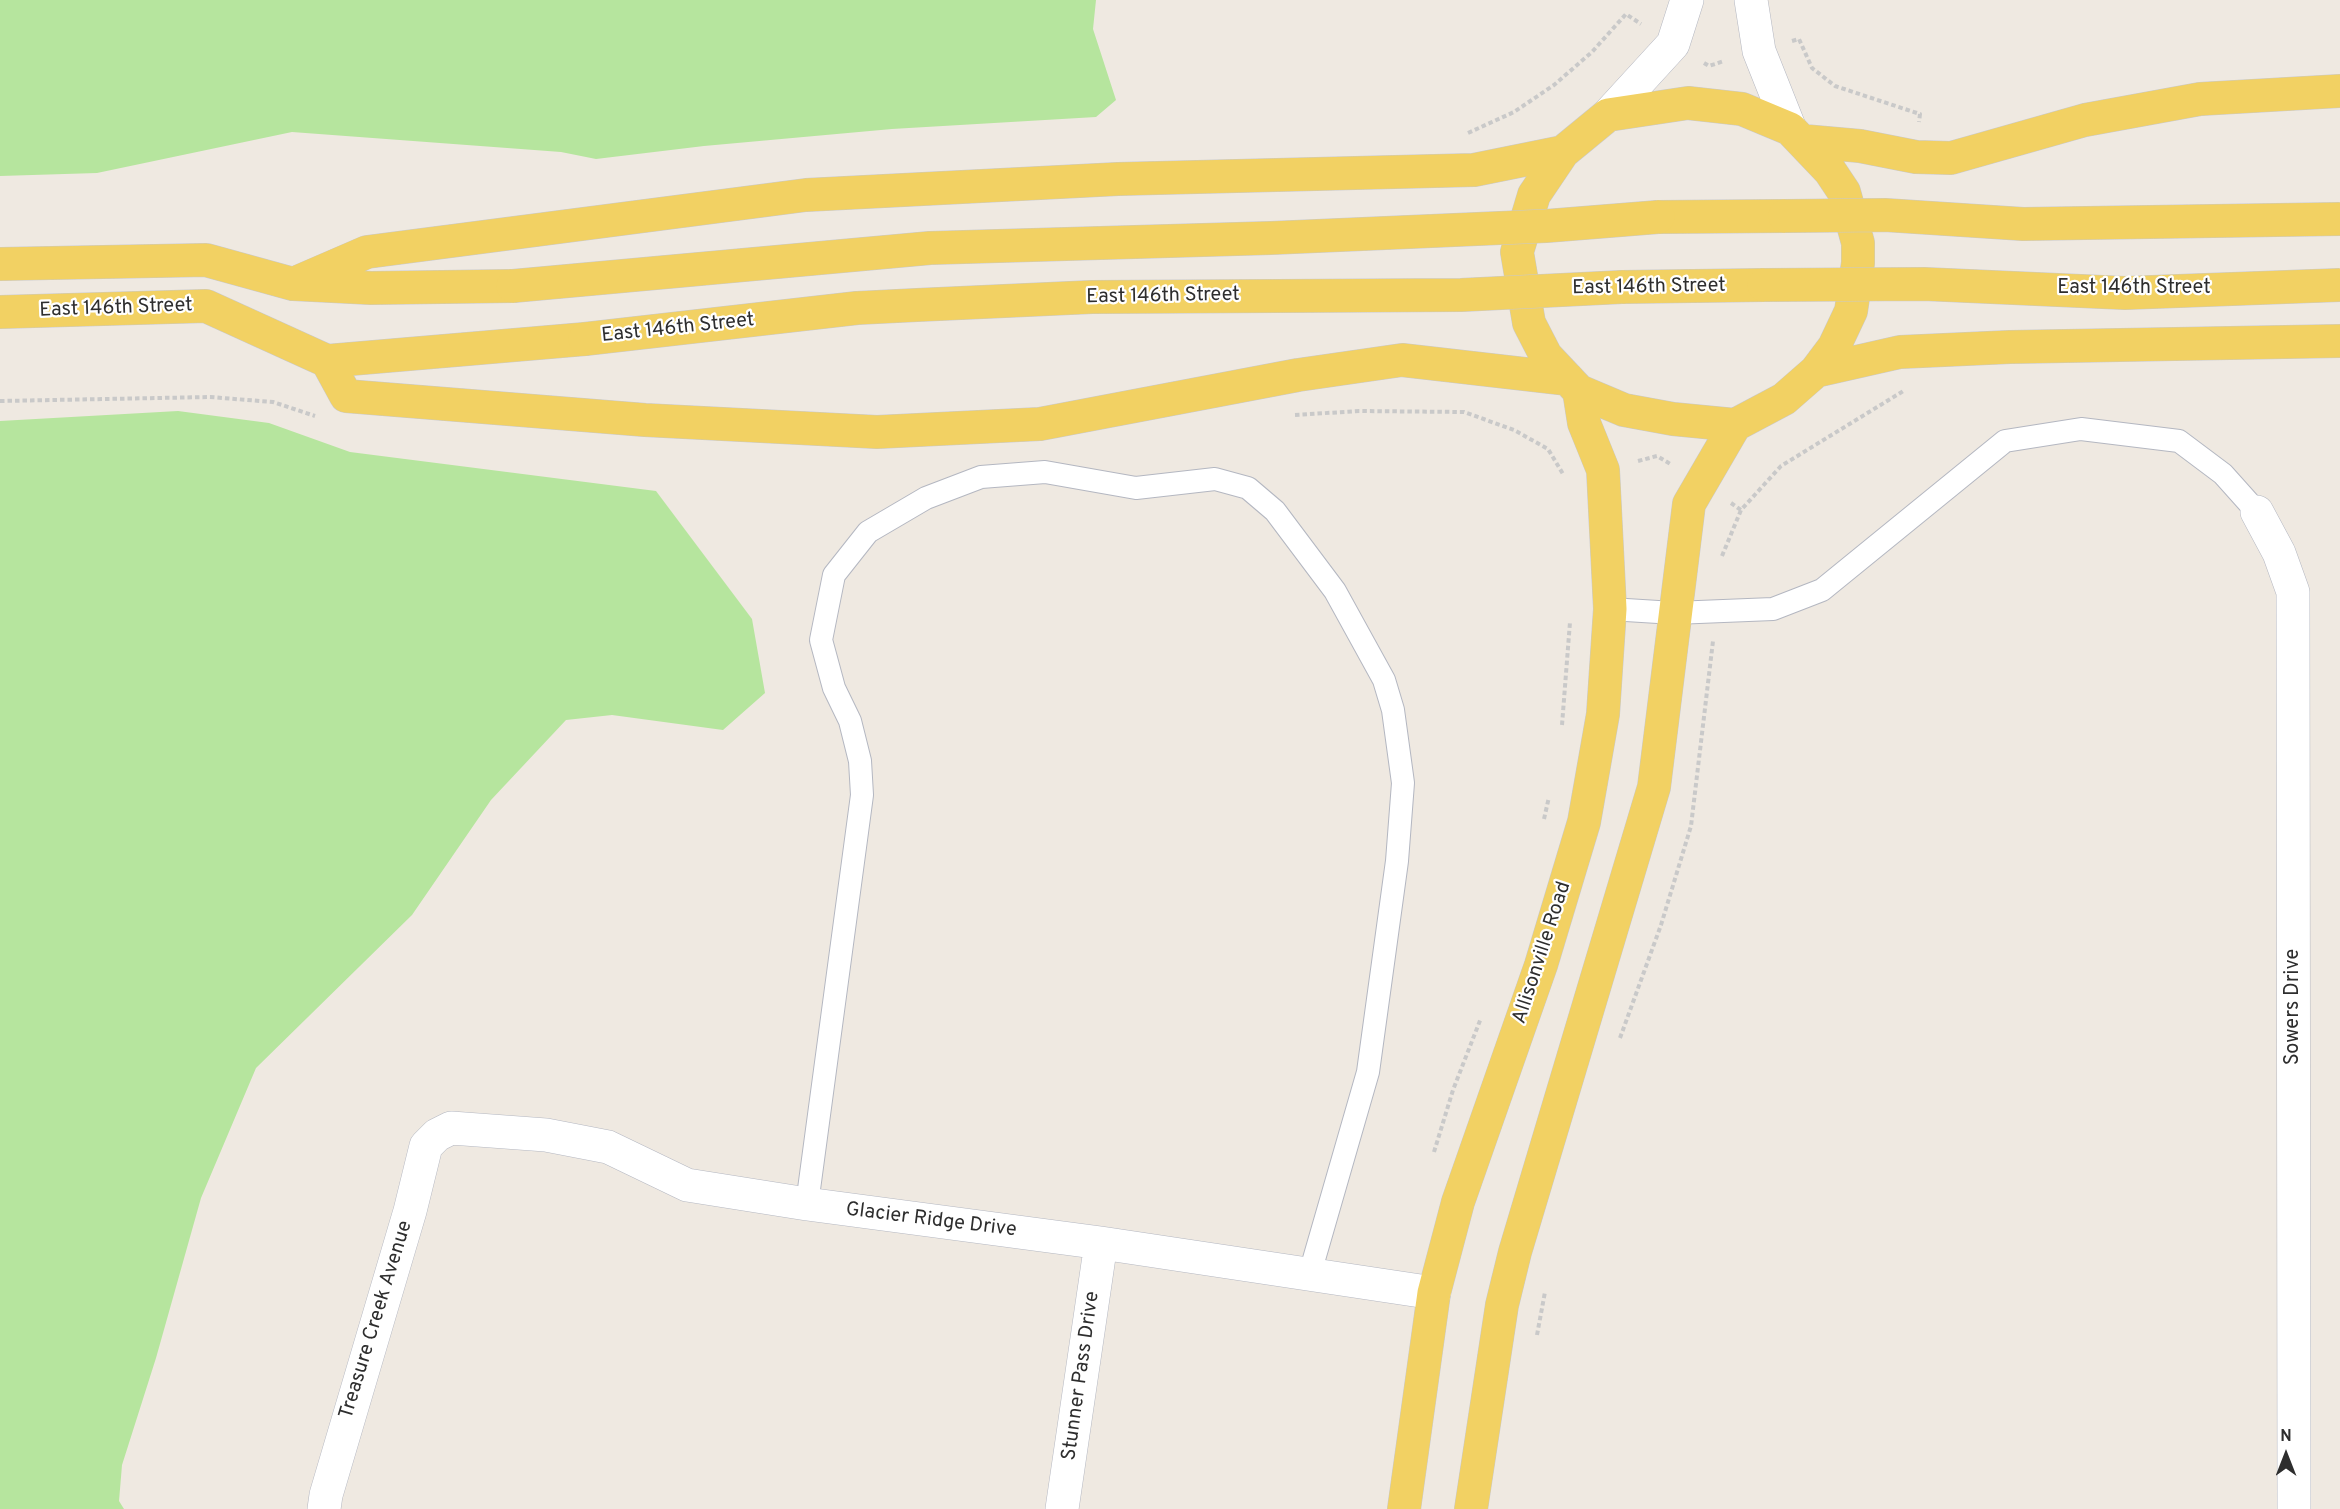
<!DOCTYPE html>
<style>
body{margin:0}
#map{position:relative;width:2340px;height:1509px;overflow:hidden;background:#efe9e1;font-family:Overpass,sans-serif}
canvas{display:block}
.north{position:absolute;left:2256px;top:1425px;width:60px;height:60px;-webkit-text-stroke:4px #fff;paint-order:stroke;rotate:0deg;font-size:16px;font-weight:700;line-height:24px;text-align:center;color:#2e2e2e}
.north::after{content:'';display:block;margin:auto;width:21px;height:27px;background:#2e2e2e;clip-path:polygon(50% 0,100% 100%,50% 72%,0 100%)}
</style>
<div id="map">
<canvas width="2340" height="1509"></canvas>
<div class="north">N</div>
</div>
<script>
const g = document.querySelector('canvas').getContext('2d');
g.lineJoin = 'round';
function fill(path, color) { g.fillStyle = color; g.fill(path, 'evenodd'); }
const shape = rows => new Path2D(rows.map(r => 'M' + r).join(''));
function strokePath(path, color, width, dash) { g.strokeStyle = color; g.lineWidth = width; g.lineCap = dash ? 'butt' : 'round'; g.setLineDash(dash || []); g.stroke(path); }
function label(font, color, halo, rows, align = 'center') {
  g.font = font + ' Overpass,sans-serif'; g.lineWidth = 4.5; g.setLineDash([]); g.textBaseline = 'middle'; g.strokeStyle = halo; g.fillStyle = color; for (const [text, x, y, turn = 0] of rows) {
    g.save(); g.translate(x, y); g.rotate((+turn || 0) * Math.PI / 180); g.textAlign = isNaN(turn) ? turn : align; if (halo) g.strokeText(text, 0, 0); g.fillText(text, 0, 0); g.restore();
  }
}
const green = shape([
 [0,0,1096,0,1093,29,1116,100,1096,117,892,129,704,146,596,159,561,152,292,132,97,173,0,176],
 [178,411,269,423,350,452,656,491,752,619,765,693,723,730,612,715,566,720,491,800,412,915,256,1068,201,1198,156,1358,122,1465,119,1501,124,1509,0,1509,0,421]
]);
const path = shape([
 [1792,41,1799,39,1812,68,1835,86,1920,114,1919,122],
 [1704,63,1709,66,1724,61],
 [1468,133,1514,112,1554,85,1592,52,1626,14,1641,24],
 [0,401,210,397,273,402,315,416],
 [1295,415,1359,411,1464,412,1514,430,1548,449,1563,474],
 [1638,461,1657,456,1672,465],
 [1731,503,1741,510,1781,466,1905,390],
 [1722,556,1741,510],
 [1562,725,1570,622],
 [1544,819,1549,797],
 [1620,1038,1661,925,1691,826,1713,641],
 [1434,1152,1453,1090,1481,1018],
 [1537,1335,1545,1292]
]);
const service = shape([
 [1610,609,1674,613,1773,609,1822,590,2005,441,2081,429,2179,441,2223,474,2257,512],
 [807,1204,862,795,860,761,850,721,834,688,821,640,834,575,868,532,926,498,981,477,1045,472,1136,488,1215,479,1248,488,1275,511,1335,591,1384,680,1393,710,1403,783,1397,861,1368,1072,1310,1273]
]);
const minor = shape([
 [2257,512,2279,553,2293,592,2294,1509],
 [324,1509,326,1495,410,1211,426,1146,437,1135,451,1128,546,1135,608,1147,687,1185,807,1204,1101,1243,1434,1293],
 [1062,1509,1101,1243]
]);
const secondary = shape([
 [1751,0,1759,51,1790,129],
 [1608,115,1673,44,1687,0]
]);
const primary = shape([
 [1688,103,1742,109,1790,129,1830,171,1844,192,1858,243,1858,263,1851,311,1834,347,1816,371,1784,399,1735,425,1673,419,1624,410,1579,391,1546,356,1529,323,1517,252,1534,195,1563,152,1608,115,1688,103],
 [1804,141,1860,146,1916,157,1951,158,2085,120,2200,99,2340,91],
 [1658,217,1785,216],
 [0,264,206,260,293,284,371,288,513,286],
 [293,284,367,252,806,195,1118,179,1474,170,1563,152],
 [1622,287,1764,285],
 [0,312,206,306,327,361,585,339],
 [327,361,346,396,645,420,877,432,1040,424,1298,375,1402,360,1568,379],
 [1816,371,1900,352,2010,347,2340,341],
 [1404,1509,1434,1293,1458,1202,1541,965,1584,822,1603,714,1610,609,1603,470,1584,423,1579,391],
 [1471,1509,1502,1305,1515,1252,1654,787,1689,504,1735,425]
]);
const primaryBridge = shape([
 [1785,216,1885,215,2023,224,2340,219],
 [1764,285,1924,284,2125,293,2340,285],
 [513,286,930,248,1271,238,1546,226,1658,217],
 [585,339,857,308,917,305,1092,297,1461,295,1622,287]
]);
const streetNames = [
 ["East 146th Street",1649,288,-1],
 ["East 146th Street",2134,289],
 ["East 146th Street",1163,297,-1],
 ["East 146th Street",116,309,-2],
 ["East 146th Street",678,329,-6],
 ["Allisonville Road",1543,953,-72],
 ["Sowers Drive",2294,1007,-90],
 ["Glacier Ridge Drive",931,1221,7],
 ["Treasure Creek Avenue",377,1320,-73],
 ["Stunner Pass Drive",1082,1376,-82]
];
fill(green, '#b6e59e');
strokePath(service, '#b4b7c1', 24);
strokePath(minor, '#b4b7c1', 34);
strokePath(secondary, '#b4b7c1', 34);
strokePath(primary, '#c9c9c9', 34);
strokePath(path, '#c9c9c9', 4, [4.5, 3]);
strokePath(service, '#fff', 22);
strokePath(minor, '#fff', 33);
strokePath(secondary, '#fff', 33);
strokePath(primary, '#f2d163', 33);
strokePath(primaryBridge, '#c9c9c9', 34, []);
strokePath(primaryBridge, '#f2d163', 33);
label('20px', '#2e2e2e', '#fff', streetNames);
</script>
